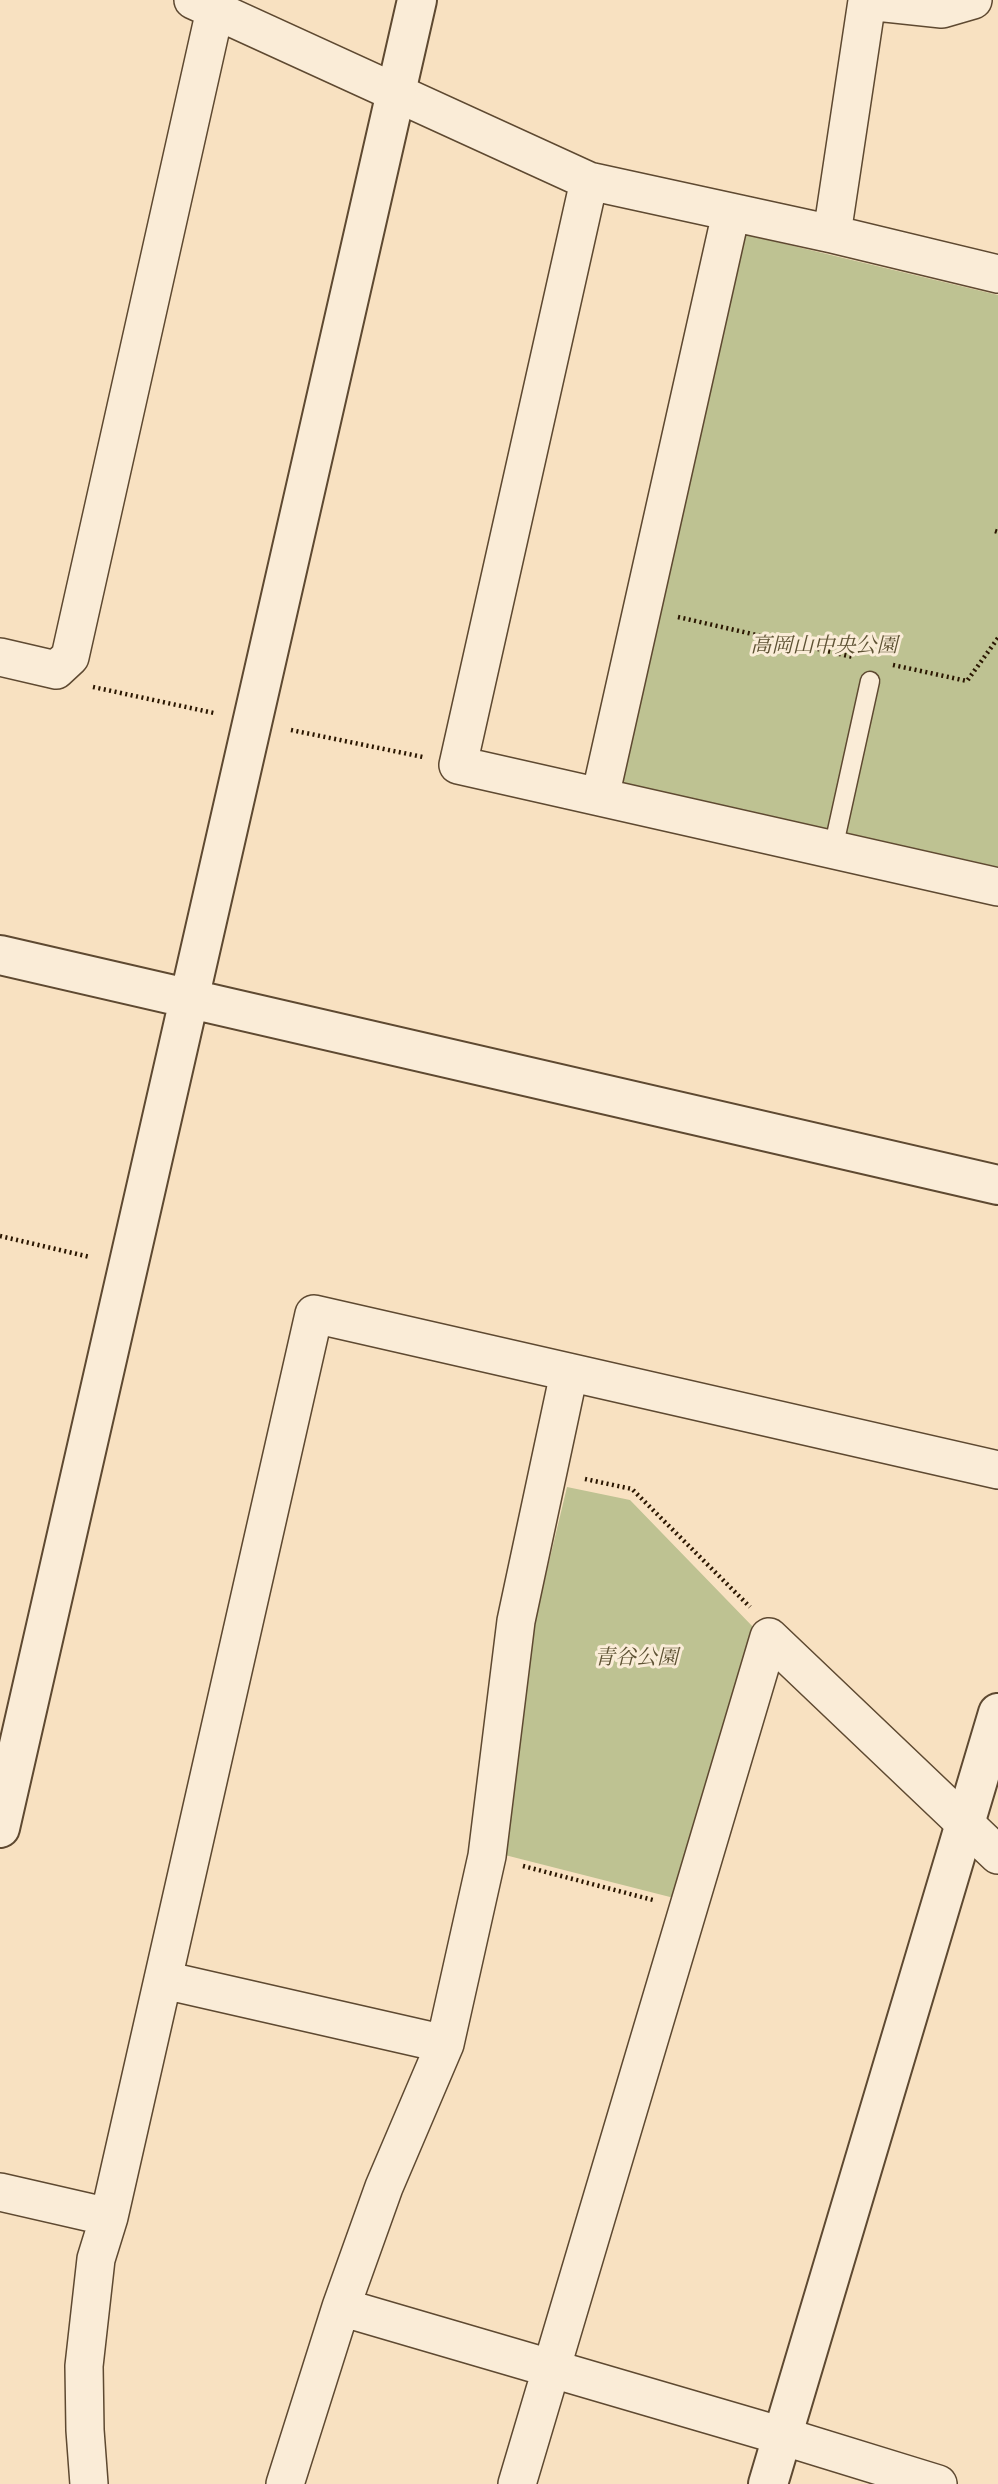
<!DOCTYPE html>
<meta charset="utf-8">
<style>
body{margin:0}
canvas{display:block;background:#f8e1c1}
</style>
<canvas width="998" height="2484"></canvas>
<script>
const g = document.querySelector('canvas').getContext('2d');
g.lineJoin = 'round';
function fill(path, color) { g.fillStyle = color; g.fill(path, 'evenodd'); }
const shape = rows => new Path2D(rows.map(r => 'M' + r).join(''));
function strokePath(path, color, width, dash) { g.strokeStyle = color; g.lineWidth = width; g.lineCap = dash ? 'butt' : 'round'; g.setLineDash(dash || []); g.stroke(path); }
function label(font, color, halo, rows, align = 'center') {
  g.font = font + ' "Libre Bodoni","Noto Serif JP",serif'; g.lineWidth = 6; g.setLineDash([]); g.textBaseline = 'middle'; g.strokeStyle = halo; g.fillStyle = color; for (const [text, x, y, turn = 0] of rows) {
    g.save(); g.translate(x, y); g.rotate((+turn || 0) * Math.PI / 180); g.textAlign = isNaN(turn) ? turn : align; if (halo) g.strokeText(text, 0, 0); g.fillText(text, 0, 0); g.restore();
  }
}
const green = shape([
 [739,233,998,295,998,867,616,781],
 [567,1487,630,1500,756,1630,674,1898,501,1854,533,1629]
]);
const path = shape([
 [995,531,998,532],
 [678,617,853,657],
 [893,665,967,681,998,638],
 [93,687,214,713],
 [291,730,423,757],
 [0,1236,90,1257],
 [585,1479,632,1489,750,1607],
 [523,1866,653,1900]
]);
const service = shape([
 [833,849,870,681]
]);
const minor = shape([
 [193,0,589,181,832,234,998,274],
 [589,181,458,765,998,887],
 [832,234,867,1,942,9,973,0],
 [0,657,56,670,70,657,215,10],
 [600,797,731,213],
 [164,1980,445,2044,487,1856,516,1621,569,1373],
 [0,2192,109,2217,314,1314,998,1470],
 [341,2307,384,2187,445,2044],
 [89,2484,85,2430,84,2366,96,2259,109,2217],
 [285,2484,341,2307,782,2436,938,2484],
 [517,2484,769,1637,998,1855]
]);
const tertiary = shape([
 [0,955,998,1185],
 [0,1828,417,0],
 [768,2484,998,1713]
]);
const parkNames = [
 ["高岡山中央公園",824,647],
 ["青谷公園",636,1659]
];
fill(green, '#bec292');
strokePath(service, '#5e4931', 21);
strokePath(minor, '#5e4931', 40);
strokePath(tertiary, '#5e4931', 42);
strokePath(path, '#2a1601', 4.5, [2, 3.5]);
strokePath(service, '#faecd7', 18);
strokePath(minor, '#faecd7', 37);
strokePath(tertiary, '#faecd7', 38);
label('italic 21px', '#5e5234', '#faecd7', parkNames);
</script>
